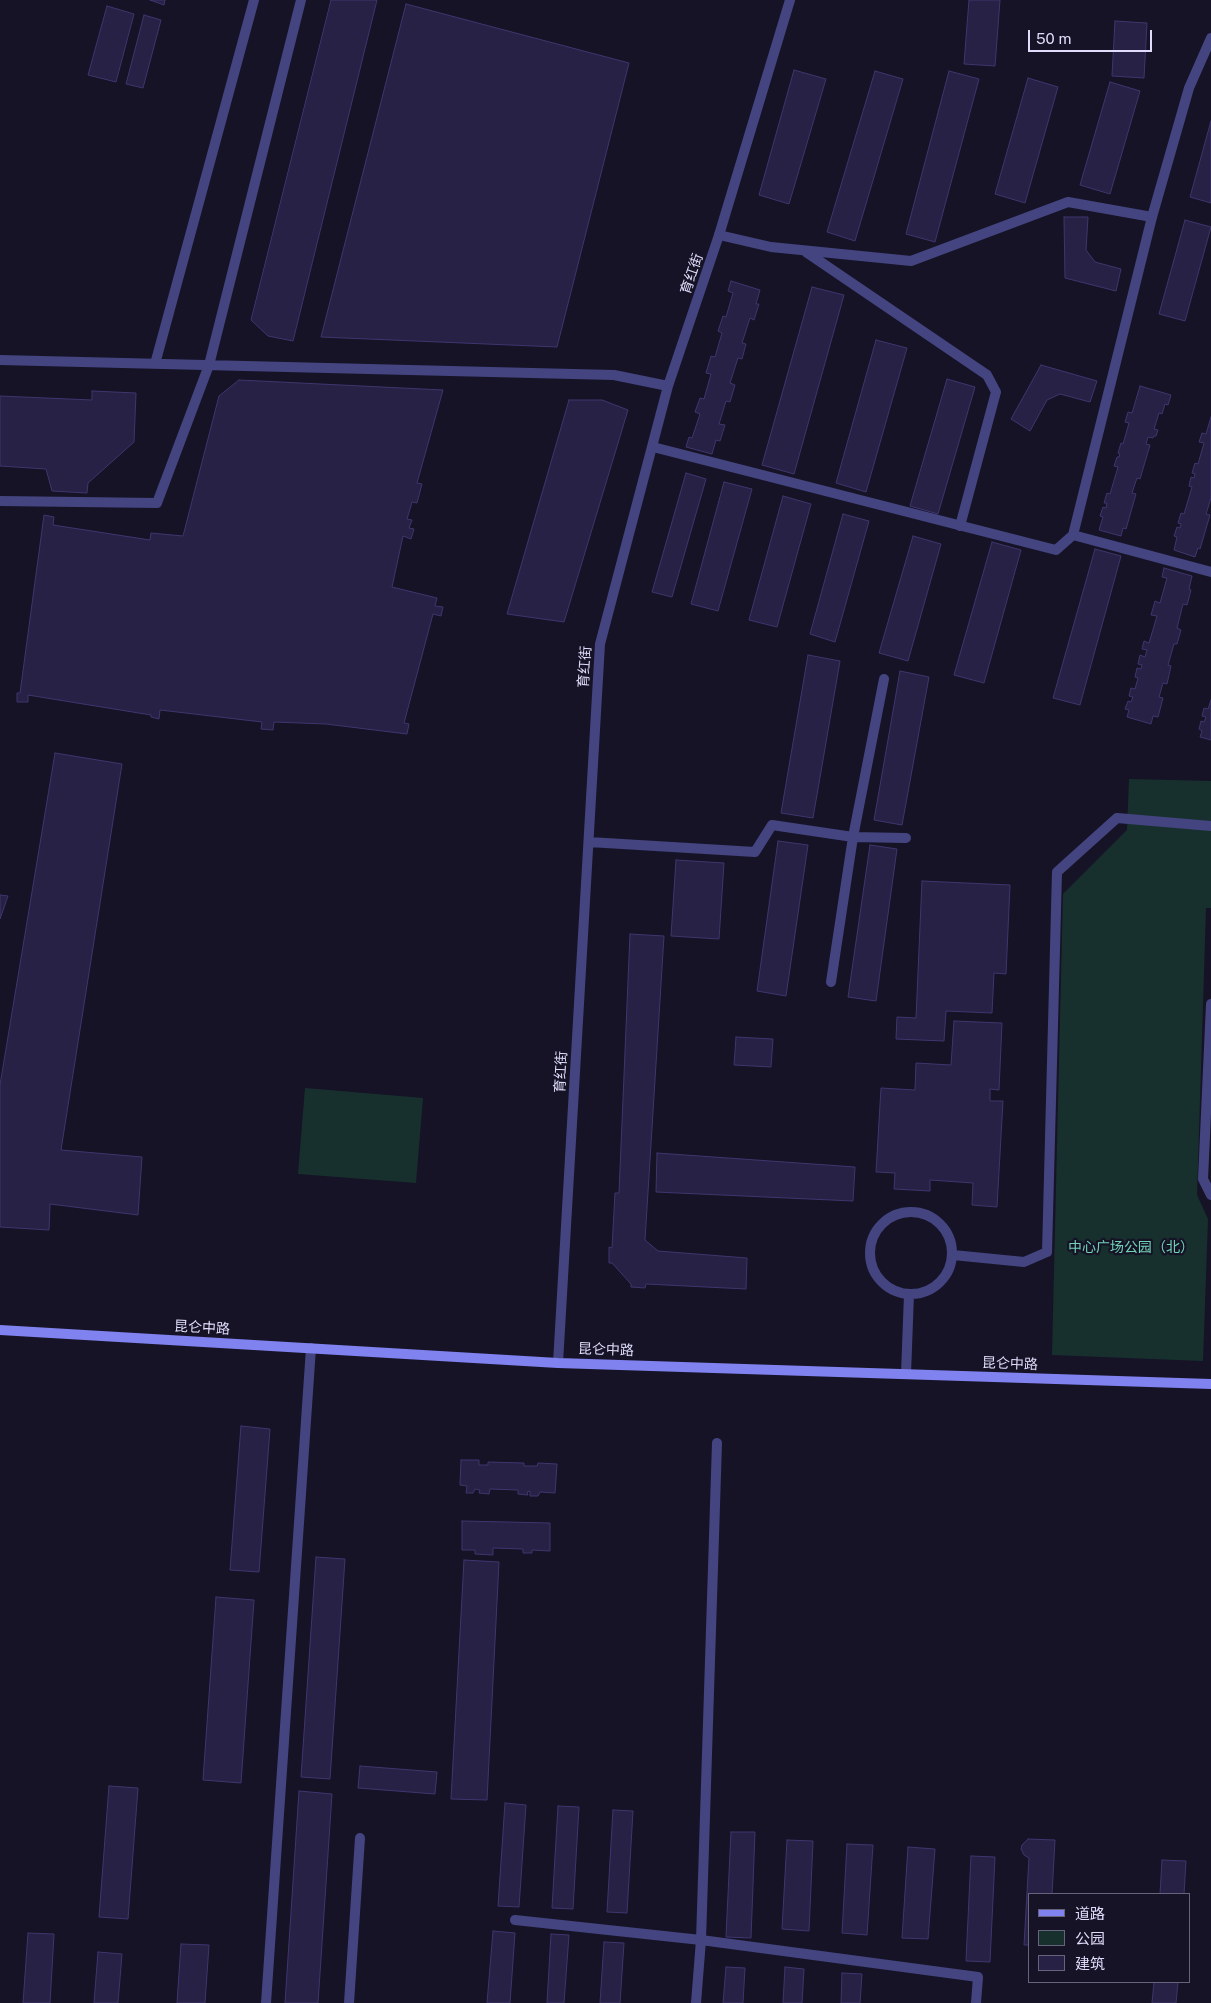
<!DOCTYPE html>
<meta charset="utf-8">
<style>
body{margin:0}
#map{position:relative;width:1211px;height:2003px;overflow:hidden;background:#161327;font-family:"Public Sans","Noto Sans SC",sans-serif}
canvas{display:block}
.legend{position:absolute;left:1028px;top:1893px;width:162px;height:90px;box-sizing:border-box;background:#161327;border:1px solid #66647c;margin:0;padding:6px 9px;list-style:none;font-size:15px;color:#dfddfb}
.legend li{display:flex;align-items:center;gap:10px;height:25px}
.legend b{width:25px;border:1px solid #66647c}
.scale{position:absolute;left:1028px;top:30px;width:124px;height:22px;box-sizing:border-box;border:2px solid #dfddfb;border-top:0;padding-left:6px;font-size:15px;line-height:18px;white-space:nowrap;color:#dfddfb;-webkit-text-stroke:4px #161327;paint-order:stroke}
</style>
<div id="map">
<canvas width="1211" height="2003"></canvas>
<ul class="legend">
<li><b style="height:6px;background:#8082ef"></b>道路</li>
<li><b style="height:14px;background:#17302e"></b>公园</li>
<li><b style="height:14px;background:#272145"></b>建筑</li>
</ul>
<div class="scale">50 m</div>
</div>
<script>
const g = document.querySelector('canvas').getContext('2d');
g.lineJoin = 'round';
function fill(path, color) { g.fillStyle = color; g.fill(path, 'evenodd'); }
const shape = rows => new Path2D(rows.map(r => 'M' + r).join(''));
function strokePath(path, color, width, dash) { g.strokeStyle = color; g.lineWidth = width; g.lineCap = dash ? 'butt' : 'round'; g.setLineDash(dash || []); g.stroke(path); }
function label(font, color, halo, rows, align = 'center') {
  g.font = font + ' "Public Sans","Noto Sans SC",sans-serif'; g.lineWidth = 4.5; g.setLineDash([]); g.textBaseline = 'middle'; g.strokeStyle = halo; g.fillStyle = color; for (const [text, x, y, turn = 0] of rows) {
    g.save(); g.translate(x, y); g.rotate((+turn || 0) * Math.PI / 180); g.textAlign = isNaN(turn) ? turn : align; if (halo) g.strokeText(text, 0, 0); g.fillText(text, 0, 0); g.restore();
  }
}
const green = shape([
 [1129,779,1211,781,1211,908,1206,908,1197,1195,1208,1219,1203,1361,1052,1355,1063,894,1127,830],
 [305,1088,423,1098,416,1183,298,1174]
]);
const building = shape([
 [150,0,165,0,164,5,150,0],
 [331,0,377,0,293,341,268,336,251,320,331,0],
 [969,0,1000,0,995,66,964,64,969,0],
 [406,4,629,63,557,347,321,337,406,4],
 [107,6,134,14,116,82,88,75,107,6],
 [144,15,161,20,143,88,126,84,144,15],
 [1115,21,1147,23,1144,78,1112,76,1115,21],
 [794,70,826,79,789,204,759,195,794,70],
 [875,71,903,79,855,241,827,232,875,71],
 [949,71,979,79,935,242,906,234,949,71],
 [1028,78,1058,87,1025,203,995,194,1028,78],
 [1110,82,1140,91,1110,194,1080,185,1110,82],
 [1211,121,1211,203,1190,197,1211,121],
 [1064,217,1088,217,1086,250,1095,262,1121,269,1116,291,1065,278,1064,217],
 [1185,220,1211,227,1185,321,1159,314,1185,220],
 [731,281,760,290,756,304,759,304,754,320,750,318,742,343,746,344,742,359,738,358,730,383,735,385,730,402,726,401,719,424,725,425,720,441,716,440,712,454,686,447,689,437,692,438,700,414,695,412,700,398,704,399,711,374,706,373,711,356,715,357,722,333,718,331,723,316,726,317,733,293,728,291,731,281],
 [812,287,844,295,794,474,762,465,812,287],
 [876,340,907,348,866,492,836,483,876,340],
 [1041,365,1097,381,1090,402,1060,394,1047,400,1030,431,1011,419,1041,365],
 [947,379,975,387,938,514,910,506,947,379],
 [239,380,443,390,417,483,422,484,417,503,412,502,407,519,412,520,409,528,414,529,411,539,403,536,392,587,437,598,435,606,443,607,441,616,433,614,404,723,409,724,407,734,326,724,274,722,273,730,261,729,262,722,160,710,159,719,151,717,151,715,28,695,28,702,17,702,17,693,20,693,44,515,54,517,53,525,150,540,151,533,183,536,219,396,239,380],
 [1140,386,1171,395,1168,405,1165,404,1162,414,1159,413,1154,429,1158,430,1156,436,1154,436,1153,438,1148,437,1146,444,1150,445,1140,479,1137,478,1132,493,1136,494,1126,529,1123,528,1121,536,1099,530,1103,517,1100,516,1103,507,1106,508,1107,503,1104,503,1107,493,1110,494,1118,467,1114,466,1117,457,1119,457,1120,454,1118,453,1121,443,1123,444,1129,423,1125,422,1128,412,1132,413,1140,386],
 [92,391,136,393,134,442,88,483,87,493,52,491,46,469,0,466,0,396,92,400,92,391],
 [569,400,602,400,628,410,564,622,507,614,569,400],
 [1211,417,1211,498,1206,514,1210,515,1200,549,1198,548,1195,557,1174,550,1177,537,1174,536,1177,527,1180,528,1181,524,1178,523,1181,513,1184,514,1192,487,1189,486,1191,477,1194,478,1195,474,1192,473,1195,463,1198,464,1204,443,1199,442,1202,433,1206,434,1211,417],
 [686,473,706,479,672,597,652,592,686,473],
 [724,482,752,489,718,611,691,604,724,482],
 [783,496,811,504,777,627,749,620,783,496],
 [843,514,869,521,835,642,810,634,843,514],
 [913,536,941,544,908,661,879,653,913,536],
 [992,542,1021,550,984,683,954,675,992,542],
 [1095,549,1121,556,1080,705,1053,698,1095,549],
 [1164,568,1192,576,1189,589,1191,590,1187,605,1183,604,1177,628,1181,630,1177,644,1174,644,1168,665,1171,666,1167,684,1163,683,1159,697,1163,698,1158,717,1153,716,1151,724,1127,717,1129,710,1125,709,1128,701,1131,702,1133,697,1129,696,1131,688,1135,689,1138,678,1135,677,1137,668,1141,669,1142,665,1138,664,1140,655,1145,657,1147,650,1142,649,1144,641,1149,643,1157,616,1151,615,1155,601,1160,603,1167,578,1162,577,1164,568],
 [808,655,840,661,813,818,781,813,808,655],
 [900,671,929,677,902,825,874,820,900,671],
 [1211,700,1211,740,1200,737,1202,731,1199,729,1201,721,1204,722,1206,717,1202,716,1204,708,1208,709,1211,700],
 [55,753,122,764,61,1150,142,1157,138,1215,50,1204,49,1230,0,1227,0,1085,55,753],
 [778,841,808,845,786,996,757,991,778,841],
 [870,845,897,849,876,1001,848,997,870,845],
 [676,860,724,863,719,939,671,936,676,860],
 [922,881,1010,885,1006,974,994,973,992,1013,946,1011,944,1041,896,1039,897,1017,916,1018,922,881],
 [0,895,8,896,0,919,0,895],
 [630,934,664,936,645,1240,658,1251,747,1258,746,1289,646,1284,645,1288,631,1287,631,1284,612,1263,609,1263,609,1247,612,1248,615,1193,619,1193,630,934],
 [954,1021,1002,1023,999,1090,990,1089,990,1101,1003,1101,997,1207,972,1205,973,1183,930,1180,930,1191,894,1189,895,1173,876,1172,881,1088,915,1090,916,1063,951,1065,954,1021],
 [736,1037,773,1039,771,1067,734,1065,736,1037],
 [657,1153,855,1167,853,1201,656,1192,657,1153],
 [241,1426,270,1429,259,1572,230,1570,241,1426],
 [461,1460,479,1460,479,1465,488,1465,488,1462,524,1463,524,1466,537,1466,538,1463,557,1464,555,1493,540,1492,538,1496,530,1496,530,1491,527,1492,528,1495,518,1494,518,1490,490,1489,489,1494,479,1493,480,1490,475,1489,473,1493,466,1493,467,1486,460,1485,461,1460],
 [462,1521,550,1523,550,1551,532,1550,532,1553,523,1553,523,1549,493,1548,493,1555,475,1554,475,1550,462,1550,462,1521],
 [316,1557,345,1559,330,1779,301,1777,316,1557],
 [464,1560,499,1562,487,1800,451,1799,464,1560],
 [216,1597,254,1600,241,1783,203,1780,216,1597],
 [360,1766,437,1772,435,1794,358,1788,360,1766],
 [109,1786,138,1788,128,1919,99,1917,109,1786],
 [299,1791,332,1794,318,2003,285,2003,299,1791],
 [505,1803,526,1805,519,1907,498,1906,505,1803],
 [558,1806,579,1807,573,1909,552,1908,558,1806],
 [613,1810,633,1811,627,1913,607,1912,613,1810],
 [731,1832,755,1832,751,1938,726,1937,731,1832],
 [1028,1839,1055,1840,1052,1894,1030,1894,1030,1945,1024,1945,1029,1858,1024,1855,1021,1849,1022,1845,1028,1839],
 [787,1840,813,1841,809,1931,782,1929,787,1840],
 [847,1844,873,1845,867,1935,842,1933,847,1844],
 [908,1847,935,1849,928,1939,902,1938,908,1847],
 [971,1856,995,1857,990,1962,966,1961,971,1856],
 [1162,1860,1186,1861,1184,1894,1160,1894,1162,1860],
 [493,1931,515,1933,510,2003,487,2003,493,1931],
 [28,1933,54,1934,50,2003,23,2003,28,1933],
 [551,1934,569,1935,564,2003,547,2003,551,1934],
 [604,1942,624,1943,620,2003,600,2003,604,1942],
 [181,1944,209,1945,205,2003,177,2003,181,1944],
 [98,1952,122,1954,118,2003,94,2003,98,1952],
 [726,1967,745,1968,743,2003,723,2003,726,1967],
 [785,1967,804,1969,802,2003,783,2003,785,1967],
 [842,1973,862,1974,860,2003,841,2003,842,1973],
 [1154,1982,1178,1982,1176,2003,1152,2003,1154,1982]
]);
const lane = shape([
 [719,235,771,247,911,261,1068,202,1152,217],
 [806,252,987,375,996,392,960,526],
 [515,1920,701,1940,978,1977,976,2003],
 [349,2003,360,1838],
 [696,2003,701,1940,717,1443]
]);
const street = shape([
 [0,360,614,375,668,386],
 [155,364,254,0],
 [653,447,1056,550,1073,535,1211,572],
 [0,501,157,503,209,365,301,0],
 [1073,535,1152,217,1189,88,1211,38],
 [589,842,755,852,772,825,853,837,906,838],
 [831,982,853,837,884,679],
 [1211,1004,1203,1179,1211,1195],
 '870 1253a41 41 0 1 1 82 0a41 41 0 1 1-82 0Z',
 [953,1255,1024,1262,1047,1252,1057,872,1117,818,1211,826],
 [558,1363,600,644,668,386,719,235,790,0],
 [906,1374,909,1294],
 [266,2003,311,1348]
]);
const secondary = shape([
 [0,1330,558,1363,1211,1384]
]);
const streetNames = [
 ["育红街",692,274,-71],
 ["育红街",585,667,-86],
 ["育红街",561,1072,-87],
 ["昆仑中路",202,1328,3],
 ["昆仑中路",606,1350,2],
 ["昆仑中路",1010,1364,2]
];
const parkNames = [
 ["中心广场公园（北）",1131,1248]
];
fill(green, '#17302e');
fill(building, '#272145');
strokePath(building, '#3f366e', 1);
strokePath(lane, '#444580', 10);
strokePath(street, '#444580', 10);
strokePath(secondary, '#8082ef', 10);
label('14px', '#dfddfb', '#161327', streetNames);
label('14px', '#71d3b6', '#161327', parkNames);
</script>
